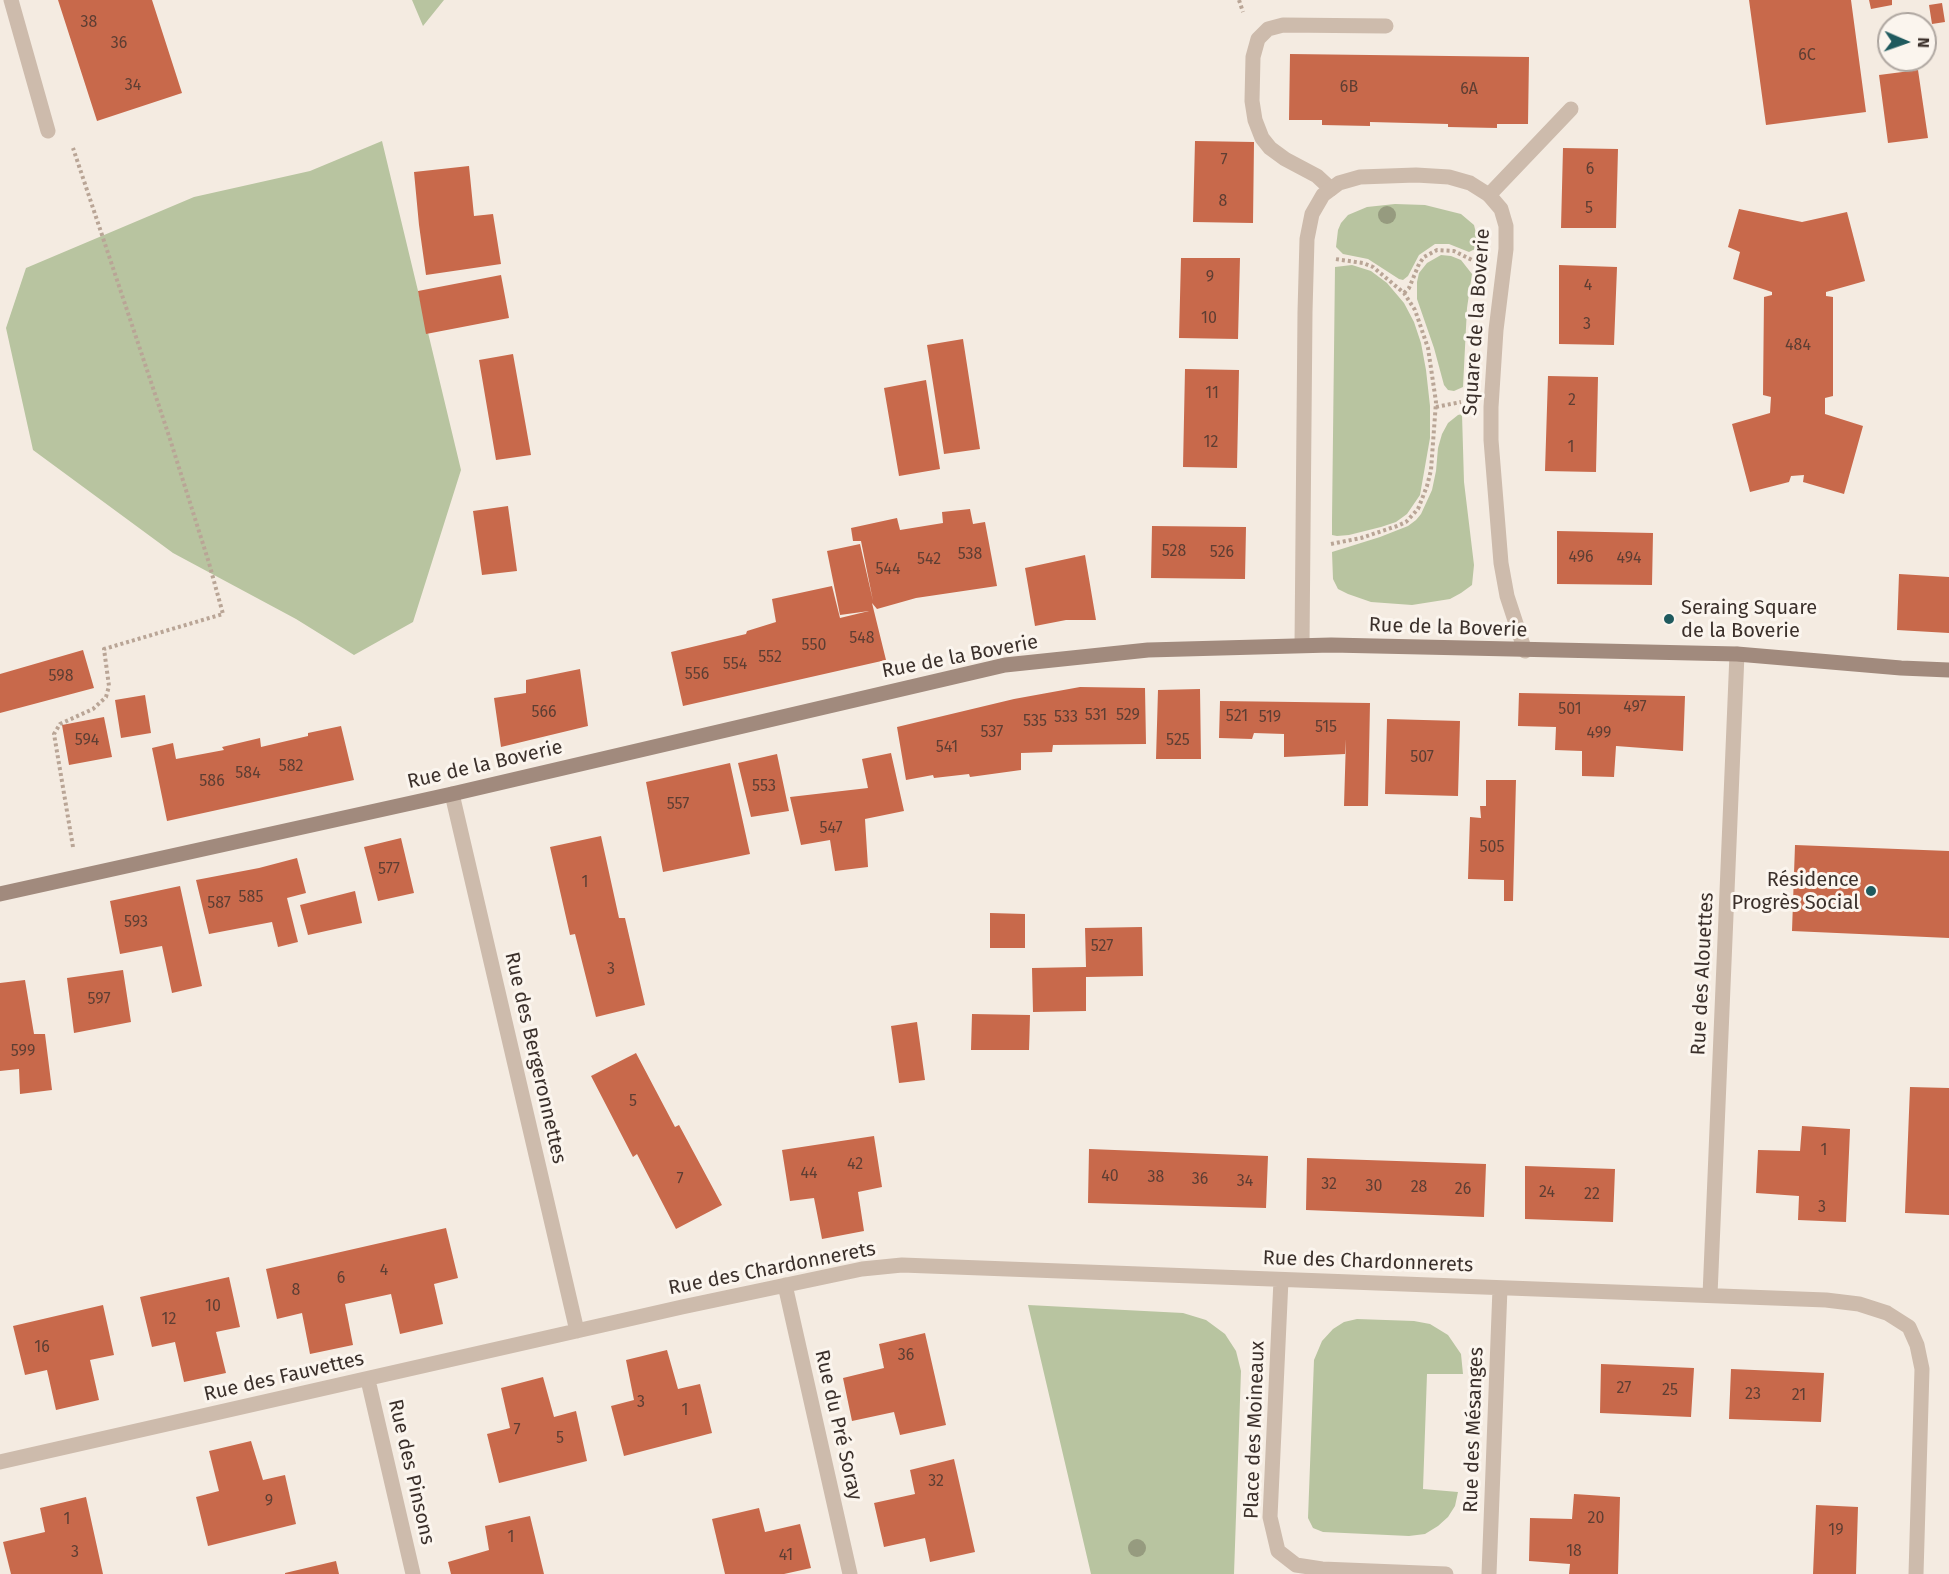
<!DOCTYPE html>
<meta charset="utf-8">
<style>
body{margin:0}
#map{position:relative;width:1949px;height:1574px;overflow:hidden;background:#f4ebe1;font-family:"Fira Sans",sans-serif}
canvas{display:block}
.north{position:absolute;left:1877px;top:12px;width:60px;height:60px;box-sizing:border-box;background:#fbf5ee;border:2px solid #aea6a0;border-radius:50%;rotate:92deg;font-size:16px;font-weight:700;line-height:24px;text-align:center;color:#3b302b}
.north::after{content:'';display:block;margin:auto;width:21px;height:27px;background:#1f5a5e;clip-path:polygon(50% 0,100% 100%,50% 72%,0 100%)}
</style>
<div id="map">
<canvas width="1949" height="1574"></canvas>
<div class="north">N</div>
</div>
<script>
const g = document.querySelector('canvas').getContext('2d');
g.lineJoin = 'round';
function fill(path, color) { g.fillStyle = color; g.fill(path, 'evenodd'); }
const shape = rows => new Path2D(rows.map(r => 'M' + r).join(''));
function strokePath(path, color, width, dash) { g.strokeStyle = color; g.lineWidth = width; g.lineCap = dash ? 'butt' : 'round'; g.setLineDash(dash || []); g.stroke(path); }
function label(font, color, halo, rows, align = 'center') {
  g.font = font + ' "Fira Sans",sans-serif'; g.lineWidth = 6; g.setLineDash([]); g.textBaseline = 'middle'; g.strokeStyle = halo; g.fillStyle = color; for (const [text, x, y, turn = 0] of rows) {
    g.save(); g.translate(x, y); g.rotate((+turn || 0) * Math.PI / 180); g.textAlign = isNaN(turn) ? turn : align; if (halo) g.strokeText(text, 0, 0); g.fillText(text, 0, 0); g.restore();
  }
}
const green = shape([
 [412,0,444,0,423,26],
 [382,141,461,470,413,622,354,655,296,619,173,553,33,450,6,328,26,268,194,197,310,171],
 [1395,204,1425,205,1461,214,1474,225,1477,237,1475,249,1469,252,1449,244,1435,244,1419,255,1408,276,1403,280,1399,279,1368,259,1343,254,1336,247,1338,230,1341,223,1348,215,1367,207],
 [1441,255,1451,256,1461,260,1472,274,1467,308,1463,387,1454,391,1448,390,1444,385,1434,348,1417,299,1417,282,1419,273,1427,263],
 [1352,265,1371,271,1387,283,1404,303,1414,322,1421,343,1426,370,1430,406,1430,438,1420,495,1407,514,1396,522,1381,527,1349,535,1337,536,1332,535,1332,520,1335,267],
 [1462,414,1464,482,1474,565,1472,585,1461,593,1450,599,1412,605,1371,602,1348,594,1338,589,1333,579,1332,552,1380,537,1408,526,1416,520,1421,514,1432,490,1436,471,1438,448,1442,434,1448,423,1458,415],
 [1028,1305,1183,1313,1206,1320,1225,1334,1236,1351,1241,1371,1234,1574,1091,1574],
 [1357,1319,1414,1321,1430,1324,1448,1335,1461,1354,1463,1374,1427,1374,1423,1489,1458,1492,1455,1506,1448,1517,1438,1526,1425,1534,1409,1536,1323,1532,1313,1528,1308,1518,1314,1360,1322,1341,1333,1329,1344,1322]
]);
const building = shape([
 [58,0,152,0,182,93,97,121],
 [1749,0,1851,0,1866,112,1766,125],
 [1869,0,1892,0,1892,5,1871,9],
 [1942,3,1945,22,1932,24,1929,5],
 [1290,54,1529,57,1528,124,1497,124,1497,128,1448,127,1448,124,1370,122,1370,126,1322,125,1322,120,1289,120],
 [1918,70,1928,138,1888,143,1879,75],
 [1195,141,1254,142,1253,223,1193,222],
 [1563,148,1618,149,1616,228,1561,228],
 [469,166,474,216,493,214,501,264,426,275,419,225,414,172],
 [1739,209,1802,222,1847,212,1865,281,1826,292,1826,296,1833,297,1833,396,1825,398,1825,414,1863,426,1844,494,1803,482,1804,475,1791,476,1789,482,1750,492,1732,424,1770,413,1771,397,1763,395,1764,297,1772,295,1772,292,1733,279,1740,252,1728,247],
 [1181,258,1240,258,1238,339,1179,338],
 [1559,265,1617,267,1614,345,1559,344],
 [501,275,509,318,426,334,418,291],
 [963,339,980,449,944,454,927,345],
 [513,354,531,455,496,460,479,360],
 [1185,369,1239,370,1237,468,1183,467],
 [1548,376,1598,377,1596,472,1545,471],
 [926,380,940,469,899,476,884,388],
 [508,506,517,571,482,575,473,511],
 [970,509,973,524,985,522,997,586,916,598,877,609,872,603,886,660,683,706,671,652,746,634,747,631,776,622,772,599,832,586,840,618,869,611,840,615,827,551,860,544,873,601,861,541,853,541,851,528,897,518,900,530,943,523,942,512],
 [1152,526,1246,527,1245,579,1151,578],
 [1557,531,1653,533,1652,585,1557,584],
 [1085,555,1096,620,1066,620,1035,626,1025,568],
 [1899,574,1949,577,1949,633,1897,630],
 [83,650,94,688,0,713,0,674],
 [580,669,588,726,501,747,494,698,526,693,526,680],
 [1080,687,1145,688,1146,744,1053,745,1052,752,1021,753,1021,770,970,777,969,774,934,778,933,775,906,780,897,727,1014,699],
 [1200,689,1201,759,1156,759,1158,690],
 [1519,693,1685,696,1683,751,1616,746,1614,777,1582,776,1582,751,1555,750,1556,727,1518,726],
 [145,695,151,733,121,738,115,700],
 [1220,701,1370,703,1368,806,1344,806,1346,739,1345,754,1284,757,1284,734,1254,733,1252,739,1219,738],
 [104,717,112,757,69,765,62,725],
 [1387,719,1460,721,1458,796,1385,794],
 [341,726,354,780,167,821,152,748,173,743,176,759,224,750,222,747,260,738,261,747,308,736,308,733],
 [891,753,904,811,865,819,868,867,835,871,830,840,801,845,790,797,868,788,862,759],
 [777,754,789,811,751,817,738,763],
 [730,763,750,854,663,872,646,782],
 [1486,780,1516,780,1513,901,1504,901,1504,880,1468,879,1470,817,1481,818,1480,806,1486,806],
 [601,836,619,918,625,918,645,1005,596,1017,575,934,570,935,550,847],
 [401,838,414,893,378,901,364,847],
 [1795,845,1949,851,1949,938,1792,931],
 [297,858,306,893,287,898,298,942,278,947,272,922,209,934,196,880,259,868],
 [180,886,202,986,172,993,162,946,120,954,110,901],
 [355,891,362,923,308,935,300,905],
 [990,913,1025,914,1025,948,990,948],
 [1142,927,1143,976,1086,977,1086,1011,1033,1012,1032,968,1086,967,1085,928],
 [123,970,131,1022,74,1033,67,978],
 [25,980,34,1034,45,1034,52,1090,20,1094,19,1069,0,1071,0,983],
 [972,1014,1030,1015,1029,1050,971,1050],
 [917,1022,925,1080,899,1083,891,1026],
 [636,1053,675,1127,679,1125,722,1205,676,1229,637,1154,633,1157,591,1076],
 [1910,1087,1949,1088,1949,1215,1905,1213],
 [1802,1126,1850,1129,1846,1222,1798,1220,1799,1196,1756,1193,1758,1150,1800,1151],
 [874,1136,882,1187,858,1192,864,1231,822,1239,814,1198,790,1201,782,1150],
 [1089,1149,1268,1156,1266,1208,1088,1203],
 [1307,1158,1486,1164,1484,1217,1306,1210],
 [1525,1166,1615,1169,1613,1222,1525,1219],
 [446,1228,458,1278,434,1284,443,1324,400,1334,391,1294,345,1304,353,1345,310,1354,302,1313,277,1319,266,1269],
 [229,1277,240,1327,216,1332,226,1373,184,1382,175,1342,152,1347,140,1297],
 [103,1305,114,1355,90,1360,99,1400,56,1410,47,1370,25,1375,13,1326],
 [925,1333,946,1425,900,1435,894,1412,852,1421,843,1378,884,1368,879,1344],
 [667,1350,678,1389,700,1384,712,1433,624,1456,611,1406,634,1400,626,1360],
 [1601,1364,1694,1368,1691,1417,1600,1413],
 [1731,1369,1824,1373,1821,1422,1729,1419],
 [543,1377,554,1417,576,1411,587,1461,499,1483,487,1434,510,1428,501,1388],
 [251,1441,263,1480,285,1475,296,1524,208,1546,196,1497,219,1491,209,1451],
 [954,1459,975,1552,930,1562,925,1538,884,1547,874,1503,915,1494,910,1470],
 [1574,1494,1620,1497,1618,1574,1569,1574,1570,1564,1529,1561,1530,1518,1572,1519],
 [86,1497,103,1574,11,1574,3,1542,45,1532,40,1508],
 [1816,1505,1858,1507,1856,1574,1813,1574],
 [759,1508,765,1532,800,1524,811,1568,784,1574,725,1574,712,1519],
 [530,1516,544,1574,451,1574,448,1562,489,1550,485,1526],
 [336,1561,339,1574,285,1574,285,1573]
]);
const path = shape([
 [1239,0,1243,12],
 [1404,293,1409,288,1419,264,1424,257,1437,250,1454,251,1474,261],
 [1436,407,1461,402],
 [1331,544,1361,538,1397,526,1406,522,1418,509,1427,486,1431,470,1436,402,1428,348,1415,310,1404,293,1373,267,1363,263,1335,259],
 [73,847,54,734,60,724,93,709,106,697,109,686,104,649,223,614,209,563,169,436,73,148]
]);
const lane = shape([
 [1331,189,1317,176,1285,159,1270,148,1262,138,1255,120,1252,101,1253,57,1258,39,1268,29,1283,25,1386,26],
 [1489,195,1571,109]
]);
const street = shape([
 [11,0,48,131],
 [1302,645,1305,312,1307,239,1312,214,1323,195,1339,183,1360,177,1416,175,1449,177,1470,183,1489,195,1501,209,1506,226,1506,249,1496,330,1491,407,1491,440,1501,563,1507,596,1525,651],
 [452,794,577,1331],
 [1281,1280,1270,1517,1278,1551,1296,1565,1322,1569,1446,1574],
 [785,1285,850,1574],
 [1710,1295,1737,654],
 [368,1380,413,1574],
 [0,1462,682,1307,862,1269,902,1265,1826,1300,1859,1304,1887,1313,1909,1327,1917,1345,1922,1369,1916,1574],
 [1489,1574,1500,1288]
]);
const secondary = shape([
 [0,894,452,794,1005,665,1148,650,1331,645,1737,654,1901,668,1949,670]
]);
const trees = [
 [1387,215],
 [1137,1548]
];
const markers = [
 [1669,619,6,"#1f5a5e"],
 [1871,891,6,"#1f5a5e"]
];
const numberNames = [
 ["38",89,23],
 ["36",119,44],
 ["6C",1807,56],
 ["34",133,86],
 ["6B",1349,88],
 ["6A",1469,90],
 ["7",1224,161],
 ["6",1590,170],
 ["8",1223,202],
 ["5",1589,209],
 ["9",1210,278],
 ["4",1588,286],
 ["10",1209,319],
 ["3",1587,325],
 ["484",1798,346],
 ["11",1212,394],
 ["2",1572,401],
 ["12",1211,443],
 ["1",1571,448],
 ["528",1174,552],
 ["526",1222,553],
 ["538",970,555],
 ["496",1581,558],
 ["494",1629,559],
 ["542",929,560],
 ["544",888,570],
 ["548",862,639],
 ["550",814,646],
 ["552",770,658],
 ["554",735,665],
 ["556",697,675],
 ["598",61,677],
 ["497",1635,708],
 ["501",1570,710],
 ["566",544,713],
 ["531",1096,716],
 ["529",1128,716],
 ["521",1237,717],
 ["533",1066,718],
 ["519",1270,718],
 ["535",1035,722],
 ["515",1326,728],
 ["537",992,733],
 ["499",1599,734],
 ["594",87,741],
 ["525",1178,741],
 ["541",947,748],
 ["507",1422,758],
 ["582",291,767],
 ["584",248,774],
 ["586",212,782],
 ["553",764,787],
 ["557",678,805],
 ["547",831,829],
 ["505",1492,848],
 ["577",389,870],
 ["1",585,883],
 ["585",251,898],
 ["587",219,904],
 ["593",136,923],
 ["527",1102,947],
 ["3",611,970],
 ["597",99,1000],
 ["599",23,1052],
 ["5",633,1102],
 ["1",1824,1151],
 ["42",855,1165],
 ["44",809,1174],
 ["40",1110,1177],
 ["38",1156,1178],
 ["7",680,1180],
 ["36",1200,1180],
 ["34",1245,1182],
 ["32",1329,1185],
 ["30",1374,1187],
 ["28",1419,1188],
 ["26",1463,1190],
 ["24",1547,1193],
 ["22",1592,1195],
 ["3",1822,1208],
 ["4",384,1271],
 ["6",341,1279],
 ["8",296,1291],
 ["10",213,1307],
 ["12",169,1320],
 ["16",42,1348],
 ["36",906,1356],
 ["27",1624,1389],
 ["25",1670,1391],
 ["23",1753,1395],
 ["21",1799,1396],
 ["3",641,1403],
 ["1",685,1411],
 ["7",517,1431],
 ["5",560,1439],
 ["32",936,1482],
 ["9",269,1502],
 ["20",1596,1519],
 ["1",67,1520],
 ["19",1836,1531],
 ["1",511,1538],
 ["18",1574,1552],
 ["3",75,1553],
 ["41",786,1556]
];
const streetNames = [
 ["Square de la Boverie",1477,322,-86],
 ["Rue de la Boverie",1448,628,2],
 ["Rue de la Boverie",960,657,-11],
 ["Rue de la Boverie",485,765,-13],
 ["Rue des Alouettes",1703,974,-87],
 ["Rue des Bergeronnettes",535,1058,77],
 ["Rue des Chardonnerets",1368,1262,2],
 ["Rue des Chardonnerets",772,1269,-11],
 ["Rue des Fauvettes",284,1377,-13],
 ["Rue du Pré Soray",838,1425,77],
 ["Place des Moineaux",1255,1430,-88],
 ["Rue des Mésanges",1474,1430,-88],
 ["Rue des Pinsons",411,1472,77]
];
const poiNames = [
 ["Seraing Square",1681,608],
 ["de la Boverie",1681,631],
 ["Résidence",1859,880,"right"],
 ["Progrès Social",1859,903,"right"]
];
fill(green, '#b8c4a0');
fill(building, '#c8694b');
strokePath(path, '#b9a596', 4, [3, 3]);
strokePath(lane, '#cdbbac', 15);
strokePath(street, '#cdbbac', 15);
strokePath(secondary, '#a18a7d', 15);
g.fillStyle = '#969b7f';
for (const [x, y] of trees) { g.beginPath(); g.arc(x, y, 9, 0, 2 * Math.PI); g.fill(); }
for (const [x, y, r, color] of markers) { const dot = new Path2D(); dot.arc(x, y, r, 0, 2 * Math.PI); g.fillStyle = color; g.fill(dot); strokePath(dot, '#fbf5ee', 2); }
label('16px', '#5e3e33', null, numberNames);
label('20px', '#3b302b', '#fbf5ee', streetNames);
label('20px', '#3b302b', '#fbf5ee', poiNames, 'left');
</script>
